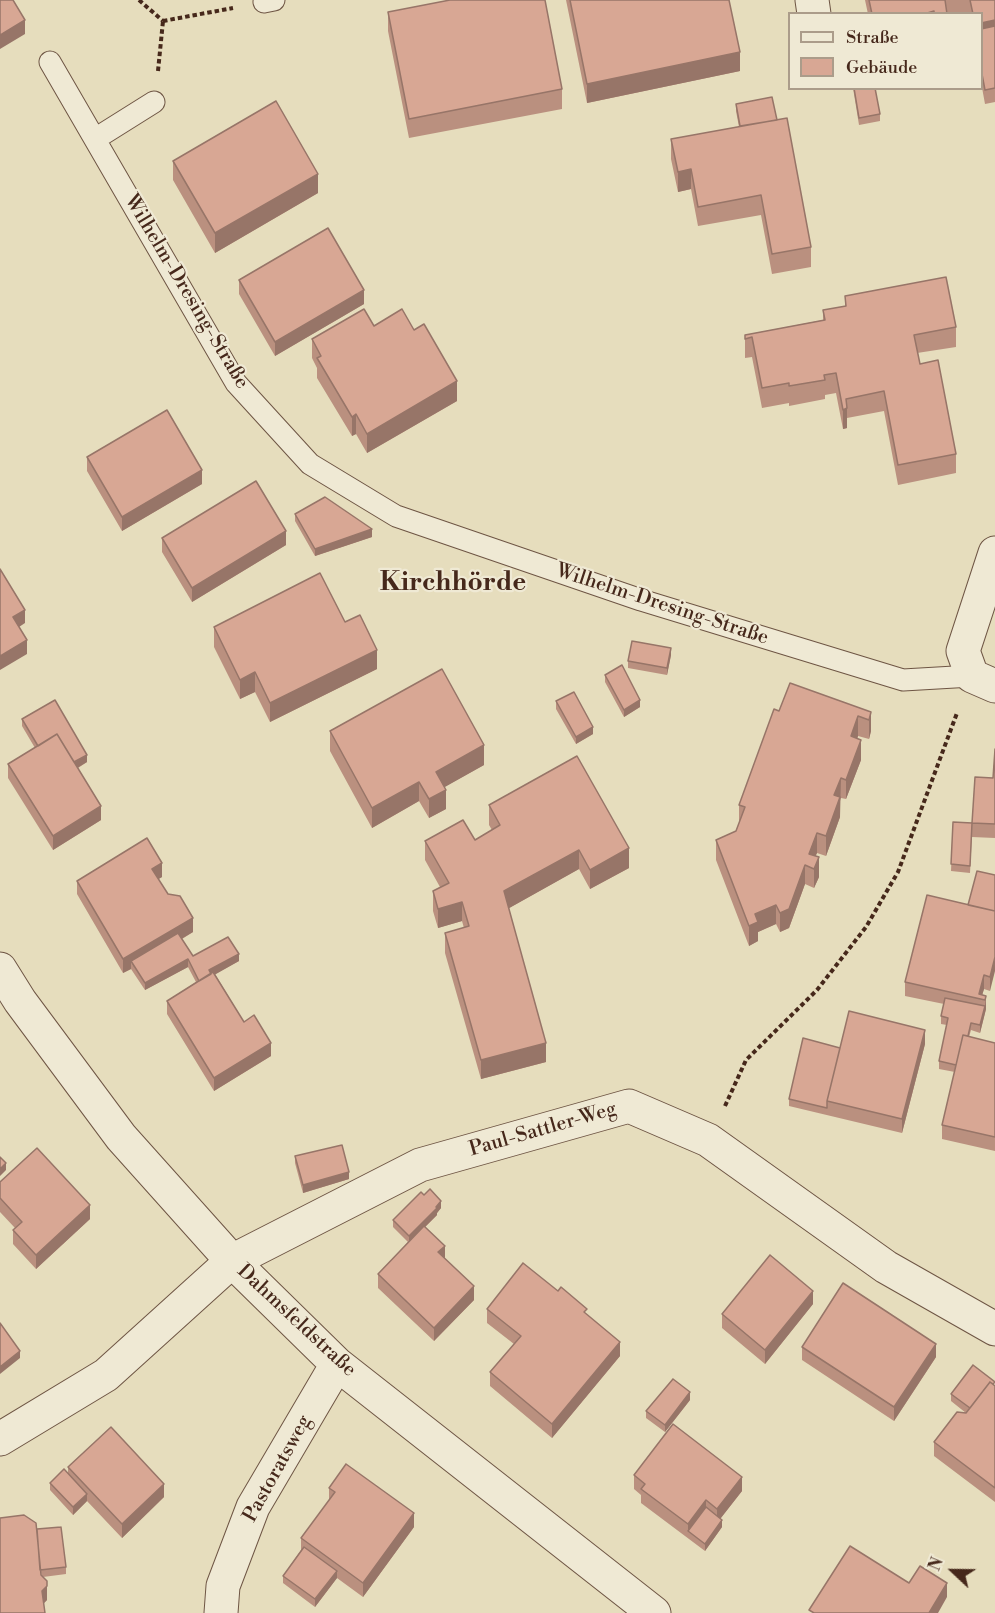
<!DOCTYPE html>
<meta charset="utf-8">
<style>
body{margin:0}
#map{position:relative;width:995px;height:1613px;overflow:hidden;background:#e6ddbd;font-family:"Libre Bodoni",serif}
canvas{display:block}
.legend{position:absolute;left:788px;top:12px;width:195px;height:78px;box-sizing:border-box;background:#efe9d4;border:2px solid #ab9c8a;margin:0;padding:8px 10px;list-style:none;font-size:18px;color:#46281b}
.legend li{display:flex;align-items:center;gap:12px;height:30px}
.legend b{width:30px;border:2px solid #ab9c8a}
.north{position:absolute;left:923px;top:1541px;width:60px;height:60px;-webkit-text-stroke:4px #efe9d4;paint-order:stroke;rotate:292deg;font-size:16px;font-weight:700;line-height:24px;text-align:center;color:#46281b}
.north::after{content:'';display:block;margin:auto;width:21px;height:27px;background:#46281b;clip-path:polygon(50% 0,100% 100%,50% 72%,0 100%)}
</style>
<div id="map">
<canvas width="995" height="1613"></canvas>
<ul class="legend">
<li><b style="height:8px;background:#efe9d4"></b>Straße</li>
<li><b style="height:16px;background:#d8a794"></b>Gebäude</li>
</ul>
<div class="north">N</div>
</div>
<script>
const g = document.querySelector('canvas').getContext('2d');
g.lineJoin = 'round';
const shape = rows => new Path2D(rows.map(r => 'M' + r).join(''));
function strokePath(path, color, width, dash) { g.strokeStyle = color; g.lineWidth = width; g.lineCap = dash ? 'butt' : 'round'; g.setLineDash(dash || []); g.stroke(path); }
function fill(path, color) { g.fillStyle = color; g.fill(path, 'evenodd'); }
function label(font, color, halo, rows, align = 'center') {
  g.font = font + ' "Libre Bodoni",serif'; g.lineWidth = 4.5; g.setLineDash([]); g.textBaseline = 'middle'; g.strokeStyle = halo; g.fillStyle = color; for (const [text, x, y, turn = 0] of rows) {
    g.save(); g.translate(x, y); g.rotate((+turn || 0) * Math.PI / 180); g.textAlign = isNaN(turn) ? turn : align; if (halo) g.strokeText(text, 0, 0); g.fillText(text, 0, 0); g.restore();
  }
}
const path = shape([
 [139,0,163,21],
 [163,21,233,8],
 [158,71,163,21],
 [725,1106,746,1060,817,990,866,927,898,872,957,713]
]);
const lane = shape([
 [264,2,274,0],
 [50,62,236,383,310,464,396,516,641,600,903,680,972,676],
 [95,139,154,102]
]);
const street = shape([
 [812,0,814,14],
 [995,553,963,651,972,676,995,686],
 [0,969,20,1001,121,1137,232,1261,337,1364,654,1613],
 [0,1439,106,1375,232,1261,420,1165,629,1106,708,1140,886,1267,995,1329],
 [221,1613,223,1586,253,1507,337,1364]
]);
const wall = shape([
 [566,0,729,0,740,71,587,103],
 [865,0,995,0,995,102,985,104,981,82,981,14,868,14],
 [388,12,562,89,562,109,409,138,388,31],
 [853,88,875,88,880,114,880,121,859,125],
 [736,104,777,120,811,247,811,267,772,274,761,215,698,226,691,189,678,192,671,159,671,139,739,127,736,111],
 [173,161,318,193,215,253,173,180],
 [239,280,364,304,275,356,239,294],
 [845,296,956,327,956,347,917,353,920,364,956,454,956,473,898,485,884,411,847,418,847,428,843,429,836,393,825,395,825,399,789,406,789,403,762,408,752,357,745,358,745,335,823,320,823,310,845,307],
 [374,326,457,401,367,453,356,434,352,436,317,378,317,368,312,358,312,339],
 [87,457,202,484,122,531,87,471],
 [295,514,372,537,315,556,295,521],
 [162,538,286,545,192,602,162,552],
 [345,622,377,669,270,722,255,692,240,699,214,647,214,627],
 [671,655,667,675,628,668,628,661],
 [605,675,640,707,624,717,605,682],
 [556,701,593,734,576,744,556,709],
 [779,711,871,712,871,731,869,739,858,736,857,739,861,760,846,799,841,798,840,801,840,817,826,856,817,853,815,856,819,877,814,888,805,884,789,928,780,932,776,924,758,932,758,941,749,946,716,860,716,840,736,831,739,824,739,805],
 [22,719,87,762,78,768,101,820,53,850,8,778,8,764,35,748,22,726],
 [330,731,484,765,444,787,446,809,429,818,419,801,372,828,330,751],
 [995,749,995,838,972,837,972,834,970,873,951,871,953,822,972,823,993,778],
 [489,805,629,868,590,889,579,869,509,908,546,1062,481,1079,445,953,445,933,464,928,462,921,438,928,433,911,433,891,440,887,425,860,425,841,475,840,492,830,489,825],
 [995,875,990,991,984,989,982,995,986,996,986,1009,980,1033,971,1030,969,1037,995,1043,995,1151,942,1139,942,1125,955,1072,939,1069,939,1061,947,1025,941,1024,941,1016,944,1004,905,996,905,982,968,905],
 [162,877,158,879,193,932,182,939,193,956,239,961,215,974,244,1022,271,1056,214,1091,167,1014,167,1001,196,982,188,967,145,990,131,969,123,973,77,894,77,881],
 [925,1044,902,1133,789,1106,789,1099,840,1048],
 [295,1156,349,1179,303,1193,295,1163],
 [0,1182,90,1219,36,1269,13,1244,13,1230,15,1228,0,1212],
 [424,1195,441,1208,437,1213,437,1215,425,1227,445,1259,474,1300,434,1341,378,1288,378,1274,408,1242,393,1227,393,1220],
 [813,1304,765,1364,722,1328,722,1314],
 [487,1309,587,1315,620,1356,552,1438,490,1386,490,1372,514,1344,487,1323],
 [802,1347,936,1357,894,1421,802,1360],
 [995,1386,995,1502,934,1456,934,1442,966,1413,951,1401,951,1394],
 [690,1400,665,1432,646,1418,646,1411],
 [68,1467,164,1497,122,1538,87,1501,73,1515,50,1490,50,1483,68,1474],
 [634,1475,742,1491,720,1519,722,1527,705,1551,641,1503,641,1495,634,1489],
 [329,1488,414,1527,363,1597,337,1578,315,1607,283,1583,283,1576,301,1550,301,1538,329,1501],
 [37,1529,66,1567,66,1574,43,1577,47,1600,44,1603]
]);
const shadedWall = shape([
 [25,20,25,34,0,49,0,35],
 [995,20,995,40,981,42,981,23],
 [740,52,740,71,587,103,587,84],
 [691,169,691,189,678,192,678,172],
 [318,174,318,193,215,253,215,233],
 [364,290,364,304,275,356,275,342],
 [457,381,457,401,367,453,367,434],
 [847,408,847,428,843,429,843,410],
 [356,414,356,434,352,436,352,417],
 [202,470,202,484,122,531,122,517],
 [372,529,372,537,315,556,315,549],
 [286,531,286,545,192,602,192,588],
 [25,610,25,623,13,631,13,617],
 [27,640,27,654,0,670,0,656],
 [671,648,671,655,667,675,667,668],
 [377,650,377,669,270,722,270,703],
 [255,672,255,692,240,699,240,680],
 [640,700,640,707,624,717,624,710],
 [871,712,871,731,869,739,869,720],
 [858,716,858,736,851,756,851,736],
 [593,727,593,734,576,744,576,737],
 [861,740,861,760,846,799,846,780],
 [484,745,484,765,436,792,436,772],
 [87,755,87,762,72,771,72,764],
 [841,778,840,817,826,856,826,836,834,795],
 [419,782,419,801,372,828,372,808],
 [446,790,446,809,429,818,429,799],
 [101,806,101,820,53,850,53,836],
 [817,833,817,853,811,867,809,854],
 [629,848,629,868,590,889,590,870],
 [579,850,579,869,504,911,504,891],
 [819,857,819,877,814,888,814,869],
 [162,863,162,877,152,883,152,869],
 [805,865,805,884,789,928,780,932,780,913],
 [462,902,462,921,438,928,438,909],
 [776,905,776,924,758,932,758,941,749,946,749,926,755,914],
 [193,918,193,932,134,967,131,961,131,969,123,973,123,959],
 [239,954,239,961,209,978,209,970],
 [995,957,995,971,990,991,990,977],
 [188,959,188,967,145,990,145,983],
 [984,975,984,989,981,999,979,994],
 [986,996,986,1009,980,1033,980,1025,985,1006],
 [925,1030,925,1044,902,1133,902,1119],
 [271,1043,271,1056,214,1091,214,1078],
 [546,1043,546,1062,481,1079,481,1060],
 [6,1163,6,1170,0,1176,0,1169],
 [349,1172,349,1179,303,1193,303,1185],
 [441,1201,441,1208,437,1213,437,1215,409,1243,409,1236],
 [90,1205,90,1219,36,1269,36,1255],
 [445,1246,445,1259,438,1252],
 [474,1286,474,1300,434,1341,434,1328],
 [813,1291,813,1304,765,1364,765,1350],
 [620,1342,620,1356,552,1438,552,1424],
 [936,1344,936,1357,894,1421,894,1407],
 [20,1351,20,1358,0,1374,0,1367],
 [690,1392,690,1400,665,1432,665,1425],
 [742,1477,742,1491,717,1523,717,1509],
 [164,1484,164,1497,122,1538,122,1524],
 [87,1494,87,1501,73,1515,73,1507],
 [706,1500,706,1514,688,1531,688,1538,688,1524],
 [414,1513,414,1527,363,1597,363,1583],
 [722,1520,722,1527,705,1551,705,1544],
 [337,1571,337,1578,315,1607,315,1599],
 [947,1583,947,1597,938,1613,929,1613],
 [47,1586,47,1600,42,1605,42,1591]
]);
const building = shape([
 [0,0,13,0,25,20,0,35,0,0],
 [450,0,545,0,562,89,409,119,388,12,450,0],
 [570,0,729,0,740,52,587,84,570,0],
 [869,0,945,0,947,14,934,14,934,11,924,14,872,14,869,0],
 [970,0,995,0,995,20,981,23,981,14,973,14,970,0],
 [995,26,995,88,985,90,981,69,981,29,995,26],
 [854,88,875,88,880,114,859,118,854,88],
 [772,97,777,120,740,126,736,104,772,97],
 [276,101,318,174,215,233,173,161,276,101],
 [787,118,811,247,772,254,761,195,698,207,691,169,678,172,671,139,787,118],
 [328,228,364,290,275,342,239,280,328,228],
 [946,277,956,327,914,335,920,364,938,360,956,454,898,465,884,391,846,399,847,408,843,410,836,373,824,375,825,380,789,386,789,383,762,388,752,337,745,339,745,335,825,320,823,310,846,306,845,296,946,277],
 [364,309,374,326,402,309,414,330,424,324,457,381,367,434,356,414,352,417,317,358,321,356,312,339,364,309],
 [167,410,202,470,122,517,87,457,167,410],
 [256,481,286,531,192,588,162,538,256,481],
 [325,497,372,529,315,549,295,514,325,497],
 [0,569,25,610,13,617,27,640,0,656,0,569],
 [320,573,345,622,360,615,377,650,270,703,255,672,240,680,214,627,320,573],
 [632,641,671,648,667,668,628,661,632,641],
 [622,665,640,700,624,710,605,675,622,665],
 [442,669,484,745,436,772,446,790,429,799,419,782,372,808,330,731,442,669],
 [790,683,871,712,869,720,858,716,851,736,861,740,846,780,841,778,834,795,840,797,826,836,817,833,809,854,819,857,814,869,805,865,789,909,780,913,776,905,755,914,758,922,749,926,716,840,736,831,745,807,739,805,774,709,779,711,790,683],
 [574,692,593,727,576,737,556,701,574,692],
 [55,700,87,755,74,762,57,734,38,746,22,719,55,700],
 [57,734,101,806,53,836,8,764,57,734],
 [995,749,995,824,972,823,975,777,993,778,995,749],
 [577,756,629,848,590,870,579,850,504,891,546,1043,481,1060,445,933,469,926,462,902,438,909,433,891,449,883,425,841,463,820,475,840,500,825,489,805,577,756],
 [953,822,972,823,970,866,951,864,953,822],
 [147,838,162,863,152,869,168,894,180,896,193,918,123,959,77,881,147,838],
 [977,871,995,875,995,911,968,905,977,871],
 [927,895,995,911,995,957,990,977,984,975,979,994,986,996,985,1000,905,982,927,895],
 [178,933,193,956,228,937,239,954,209,970,211,974,199,981,188,959,145,983,131,961,178,933],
 [213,972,244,1022,254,1015,271,1043,214,1078,167,1001,213,972],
 [945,998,985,1006,980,1025,971,1023,968,1036,963,1035,956,1065,939,1061,948,1018,941,1016,945,998],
 [849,1011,925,1030,902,1119,827,1101,849,1011],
 [963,1035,995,1043,995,1137,942,1125,963,1035],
 [803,1038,840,1048,827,1101,827,1108,789,1099,803,1038],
 [342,1145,349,1172,303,1185,295,1156,342,1145],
 [37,1148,90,1205,36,1255,13,1230,22,1222,0,1198,0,1182,37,1148],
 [0,1157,6,1163,0,1169,0,1157],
 [430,1189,441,1201,436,1207,437,1208,409,1236,393,1220,421,1192,424,1195,430,1189],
 [424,1226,445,1246,438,1252,474,1286,434,1328,378,1274,424,1226],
 [770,1255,813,1291,765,1350,722,1314,770,1255],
 [523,1263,558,1291,561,1287,587,1309,584,1312,620,1342,552,1424,490,1372,521,1336,487,1309,523,1263],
 [843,1283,936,1344,894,1407,802,1347,843,1283],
 [0,1323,20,1351,0,1367,0,1323],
 [973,1365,995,1382,993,1384,990,1382,970,1408,951,1394,973,1365],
 [673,1379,690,1392,665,1425,646,1411,673,1379],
 [990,1382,995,1386,995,1488,934,1442,957,1412,966,1413,990,1382],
 [673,1424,742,1477,717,1509,706,1500,688,1524,641,1489,645,1484,634,1475,673,1424],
 [111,1427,164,1484,122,1524,68,1467,111,1427],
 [346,1464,414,1513,363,1583,301,1538,335,1492,329,1488,346,1464],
 [64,1469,87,1494,73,1507,50,1483,64,1469],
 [706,1507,722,1520,705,1544,688,1531,706,1507],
 [24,1515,36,1523,41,1575,47,1581,47,1586,42,1591,45,1613,0,1613,0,1518,24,1515],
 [61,1527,66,1567,40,1570,37,1529,61,1527],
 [850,1546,909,1583,920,1566,947,1583,929,1613,814,1613,809,1610,850,1546],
 [304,1547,337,1571,315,1599,283,1576,304,1547]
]);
const streetNames = [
 ["Wilhelm-Dresing-Straße",186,292,59],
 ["Wilhelm-Dresing-Straße",662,605,18],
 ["Paul-Sattler-Weg",543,1130,-16],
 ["Dahmsfeldstraße",296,1321,43],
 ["Pastoratsweg",278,1469,-61]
];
const districtNames = [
 ["Kirchhörde",453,584]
];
strokePath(lane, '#6e5544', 23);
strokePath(street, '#6e5544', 35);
strokePath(path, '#46281b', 4, [4.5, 3]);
strokePath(lane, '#efe9d4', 21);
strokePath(street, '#efe9d4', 33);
fill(wall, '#ba907f');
fill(shadedWall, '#977568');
fill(building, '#d8a794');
strokePath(building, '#977568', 1.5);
label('20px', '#46281b', '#efe9d4', streetNames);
label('bold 26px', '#46281b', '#efe9d4', districtNames);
</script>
